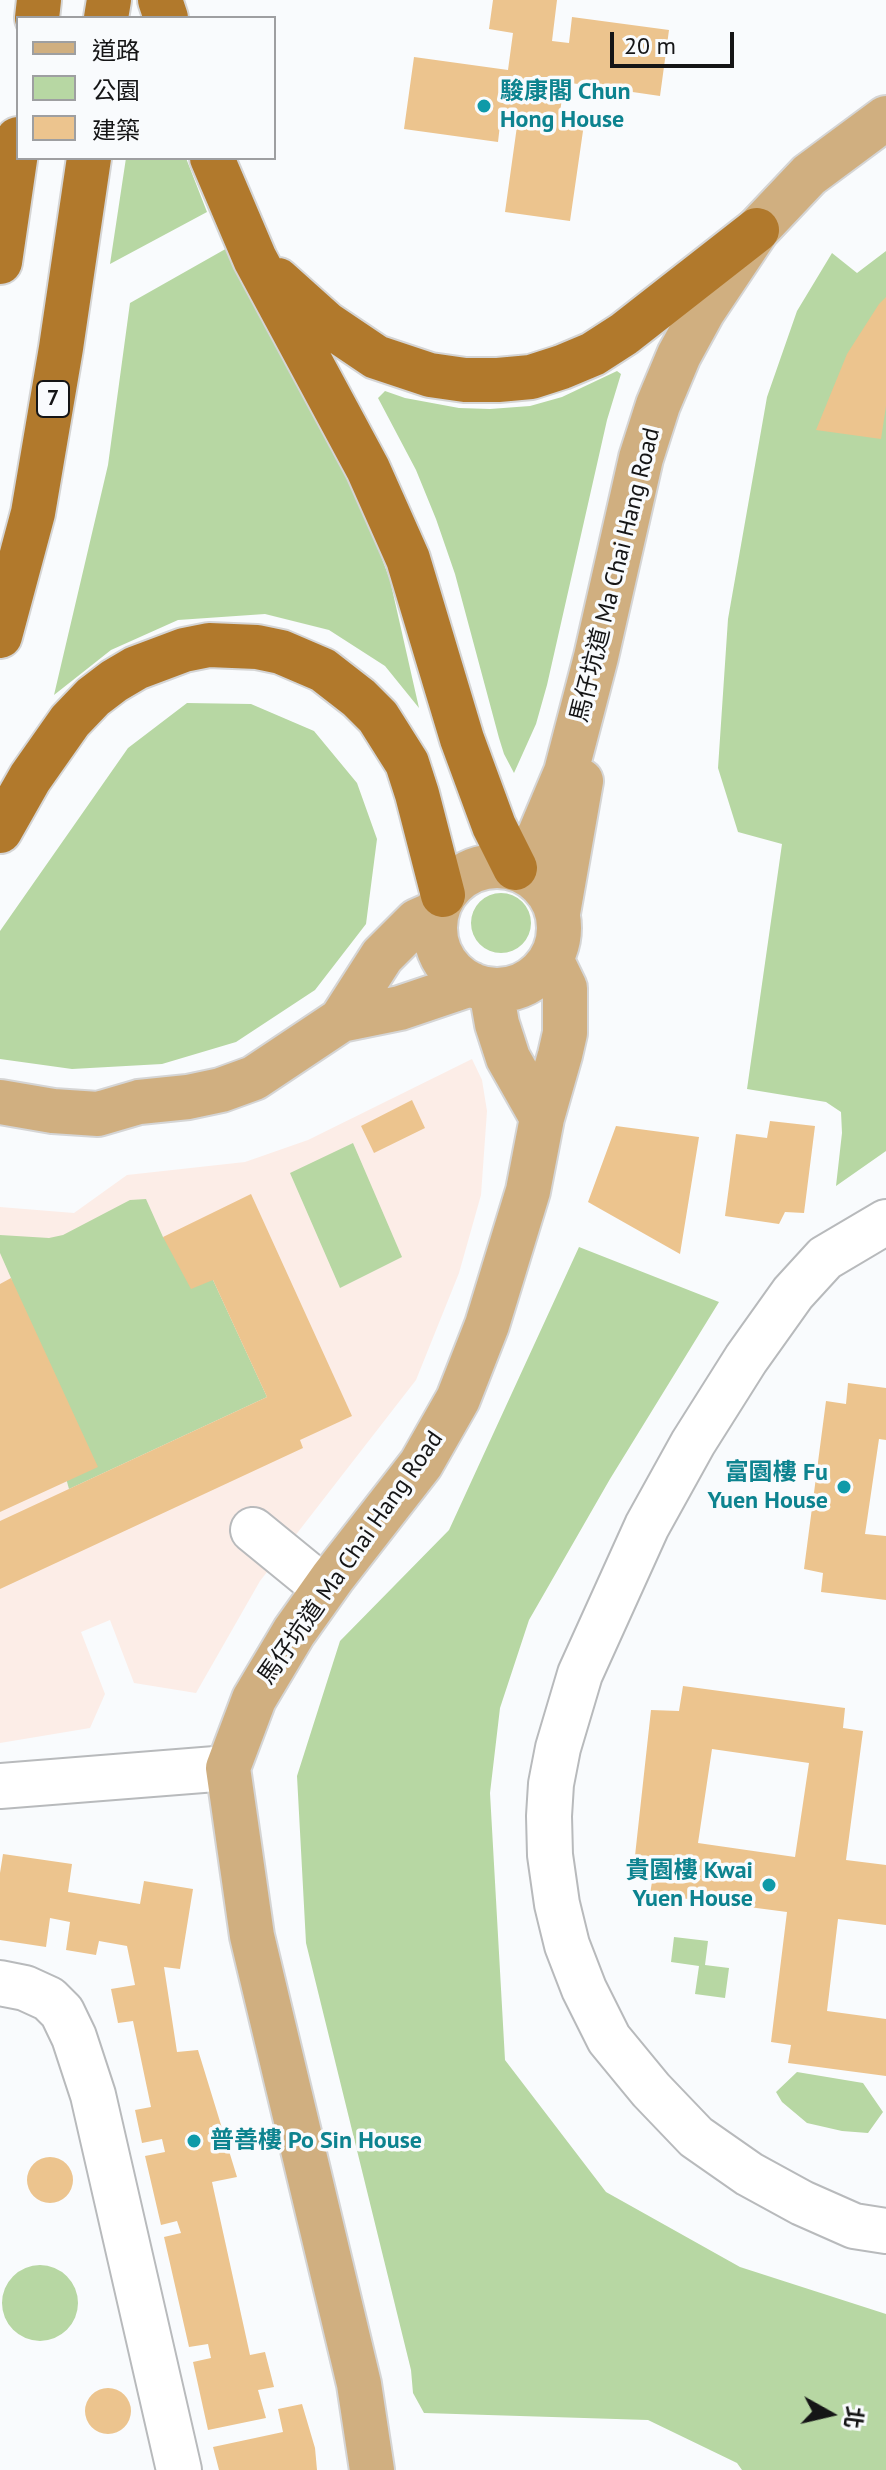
<!DOCTYPE html>
<meta charset="utf-8">
<style>
body{margin:0}
#map{position:relative;width:886px;height:2470px;overflow:hidden;background:#f9fbfd;font-family:"PT Sans","Noto Sans TC",sans-serif}
canvas{display:block}
.legend{position:absolute;left:16px;top:16px;width:260px;height:144px;box-sizing:border-box;background:#f9fbfd;border:2px solid #9e9fa1;margin:0;padding:10px 14px;list-style:none;font-size:24px;color:#151516}
.legend li{display:flex;align-items:center;gap:16px;height:40px}
.legend b{width:40px;border:2px solid #9e9fa1}
.north{position:absolute;left:790px;top:2374px;width:80px;height:80px;-webkit-text-stroke:6px #f9fbfd;paint-order:stroke;rotate:98deg;font-size:22px;font-weight:700;line-height:32px;text-align:center;color:#151516}
.north::after{content:'';display:block;margin:auto;width:28px;height:36px;background:#151516;clip-path:polygon(50% 0,100% 100%,50% 72%,0 100%)}
.scale{position:absolute;left:610px;top:32px;width:124px;height:36px;box-sizing:border-box;border:4px solid #151516;border-top:0;padding-left:10px;font-size:24px;line-height:28px;white-space:nowrap;color:#151516;-webkit-text-stroke:6px #f9fbfd;paint-order:stroke}
</style>
<div id="map">
<canvas width="886" height="2470"></canvas>
<ul class="legend">
<li><b style="height:10px;background:#d0af80"></b>道路</li>
<li><b style="height:22px;background:#b7d7a3"></b>公園</li>
<li><b style="height:22px;background:#ecc48e"></b>建築</li>
</ul>
<div class="north">北</div>
<div class="scale">20 m</div>
</div>
<script>
const g = document.querySelector('canvas').getContext('2d');
g.lineJoin = 'round';
function fill(path, color) { g.fillStyle = color; g.fill(path, 'evenodd'); }
const shape = rows => new Path2D(rows.map(r => 'M' + r).join(''));
function strokePath(path, color, width, dash) { g.strokeStyle = color; g.lineWidth = width; g.lineCap = dash ? 'butt' : 'round'; g.setLineDash(dash || []); g.stroke(path); }
function label(font, color, halo, rows, align = 'center') {
  g.font = font + ' "PT Sans","Noto Sans TC",sans-serif'; g.lineWidth = 7; g.setLineDash([]); g.textBaseline = 'middle'; g.strokeStyle = halo; g.fillStyle = color; for (const [text, x, y, turn = 0] of rows) {
    g.save(); g.translate(x, y); g.rotate((+turn || 0) * Math.PI / 180); g.textAlign = isNaN(turn) ? turn : align; if (halo) g.strokeText(text, 0, 0); g.fillText(text, 0, 0); g.restore();
  }
}
const education = shape([
 [472,1059,482,1080,487,1111,481,1195,459,1273,416,1380,260,1581,196,1693,134,1683,110,1620,81,1632,105,1694,90,1728,0,1743,0,1207,74,1213,127,1175,245,1162,308,1140]
]);
const green = shape([
 [126,158,186,158,207,212,110,264],
 [229,247,354,484,390,580,419,708,385,666,329,630,265,614,178,620,111,650,54,695,108,465,130,303],
 [886,251,886,1151,836,1186,842,1133,841,1112,826,1102,747,1089,782,844,738,832,718,768,728,619,767,397,797,311,832,253,857,273],
 [617,371,621,374,607,420,547,685,536,724,514,773,504,754,499,738,455,574,436,519,416,470,378,398,385,391,405,398,459,408,490,409,530,406,562,397],
 [187,703,251,704,314,731,357,783,377,839,366,924,315,990,236,1042,162,1064,72,1069,0,1059,0,931,128,748],
 '471 923a30 30 0 1 1 60 0a30 30 0 1 1-60 0Z',
 [353,1143,402,1257,340,1288,290,1173],
 [146,1199,163,1237,213,1280,267,1397,69,1489,11,1278,0,1253,0,1235,49,1238,63,1235,130,1200],
 [579,1247,719,1302,610,1479,529,1620,500,1708,490,1793,505,2060,606,2192,740,2267,886,2314,886,2470,742,2470,737,2463,648,2420,424,2413,413,2393,411,2370,306,1943,297,1776,340,1641,449,1530],
 [674,1937,708,1941,705,1965,729,1968,725,1998,695,1994,699,1966,671,1962],
 [797,2072,863,2083,883,2112,868,2133,842,2131,807,2123,782,2102,776,2092],
 '2 2303a38 38 0 1 1 76 0a38 38 0 1 1-76 0Z'
]);
const building = shape([
 [493,0,557,0,552,41,569,43,572,17,669,30,660,96,564,82,559,121,584,124,570,221,505,212,518,119,501,116,498,142,404,129,414,57,508,70,513,33,489,29],
 [886,297,886,406,881,439,816,430,847,354,879,304],
 [412,1100,425,1128,374,1153,361,1126],
 [770,1121,815,1126,804,1213,785,1212,779,1224,725,1216,736,1134,767,1138],
 [616,1126,699,1137,680,1254,588,1202],
 [251,1194,352,1416,300,1440,303,1448,0,1589,0,1521,267,1397,213,1280,191,1289,163,1237],
 [11,1278,98,1467,0,1512,0,1284],
 [848,1383,886,1388,886,1440,879,1439,865,1534,886,1536,886,1600,821,1592,823,1573,804,1569,826,1401,846,1404],
 [683,1686,845,1708,843,1728,863,1731,846,1860,886,1865,886,1925,838,1919,827,2011,886,2019,886,2076,788,2063,791,2045,771,2042,787,1912,650,1894,653,1876,633,1874,651,1710,679,1711],
 [712,1749,809,1763,795,1857,698,1843],
 [3,1854,72,1864,68,1892,140,1904,144,1881,193,1889,180,1969,164,1967,177,2052,198,2050,237,2177,212,2182,250,2355,265,2352,274,2387,258,2390,266,2418,208,2430,193,2362,211,2358,208,2344,189,2347,164,2237,181,2233,177,2221,161,2225,145,2156,165,2152,162,2139,142,2143,135,2110,151,2107,133,2021,118,2023,111,1989,135,1985,127,1946,99,1941,96,1955,66,1950,70,1922,50,1918,46,1947,0,1940,0,1873],
 '27 2180a23 23 0 1 1 46 0a23 23 0 1 1-46 0Z',
 '85 2411a23 23 0 1 1 46 0a23 23 0 1 1-46 0Z',
 [302,2404,315,2448,317,2470,219,2470,213,2447,283,2432,278,2409]
]);
const minor = shape([
 [886,1222,825,1258,793,1293,746,1359,693,1443,647,1526,580,1674,558,1748,551,1784,549,1816,550,1855,557,1904,567,1945,584,1989,609,2039,651,2090,696,2137,749,2174,802,2203,854,2226,886,2231],
 [253,1530,324,1588],
 [0,1786,228,1768],
 [0,1983,25,1988,49,1999,62,2012,74,2037,93,2095,179,2470]
]);
const major = shape([
 '435 928a62 62 0 1 1 124 0a62 62 0 1 1-124 0Z',
 [515,868,539,836,566,772,596,657,641,458,658,405,679,355,703,311,757,230,809,175,886,118],
 [558,913,581,781],
 [491,990,497,1024,508,1058,542,1118],
 [341,1020,382,956,417,921,435,913],
 [0,1102,53,1111,98,1114,139,1102,188,1097,221,1090,254,1078,341,1020,400,1008,471,984],
 [372,2470,359,2384,252,1936,228,1768,254,1699,294,1632,333,1577,421,1464,458,1399,487,1325,528,1191,542,1118,560,1055,565,1033,565,988,551,959]
]);
const highway = shape([
 [160,0,166,18],
 [37,18,39,0],
 [106,18,109,0],
 [212,158,255,259,368,469,408,559,462,739,494,826,515,868],
 [0,262,18,139],
 [278,280,327,324,376,357,430,375,465,380,498,380,531,377,562,367,593,354,624,334,757,230],
 [0,636,33,513,61,348,89,158],
 [0,831,30,778,70,721,93,697,114,681,136,668,184,650,209,645,257,647,281,652,323,670,359,698,378,717,407,763,417,794,443,895]
]);
const markers = [
 [484,106,8,"#0f9aa8"],
 [844,1487,8,"#0f9aa8"],
 [769,1885,8,"#0f9aa8"],
 [194,2141,8,"#0f9aa8"]
];
const shields = [
 [53,399,32]
];
const shieldNames = [
 ["7",53,399]
];
const cultureNames = [
 ["駿康閣 Chun",500,92],
 ["Hong House",500,120],
 ["富園樓 Fu",828,1473,"right"],
 ["Yuen House",828,1501,"right"],
 ["貴園樓 Kwai",753,1871,"right"],
 ["Yuen House",753,1899,"right"],
 ["普善樓 Po Sin House",210,2141]
];
const streetNames = [
 ["馬仔坑道 Ma Chai Hang Road",616,575,-76],
 ["馬仔坑道 Ma Chai Hang Road",351,1558,-55]
];
fill(education, '#fcede7');
fill(green, '#b7d7a3');
fill(building, '#ecc48e');
strokePath(minor, '#b8babc', 48);
strokePath(major, '#d5d5d5', 48);
strokePath(highway, '#d5d5d5', 48);
strokePath(minor, '#fff', 44);
strokePath(major, '#d0af80', 44);
strokePath(highway, '#b1792c', 44);
for (const [x, y, r, color] of markers) { const dot = new Path2D(); dot.arc(x, y, r, 0, 2 * Math.PI); g.fillStyle = color; g.fill(dot); strokePath(dot, '#f9fbfd', 3); }
for (const [x, y, w] of shields) { const box = new Path2D(); box.roundRect(x - w / 2, y - 18, w, 36, 6); g.fillStyle = '#f9fbfd'; g.fill(box); strokePath(box, '#151516', 2); }
label('bold 22px', '#151516', null, shieldNames);
label('bold 24px', '#0d838f', '#f9fbfd', cultureNames, 'left');
label('24px', '#151516', '#f9fbfd', streetNames);
</script>
